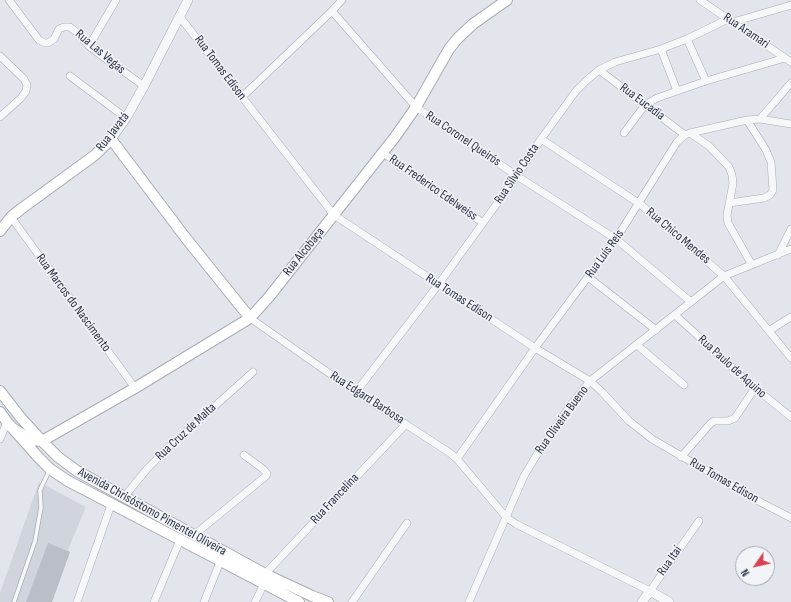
<!DOCTYPE html>
<meta charset="utf-8">
<style>
body{margin:0}
#map{position:relative;width:791px;height:602px;overflow:hidden;background:#e2e5eb;font-family:"Sofia Sans Condensed",sans-serif}
canvas{display:block}
.north{position:absolute;left:735px;top:546px;width:40px;height:40px;box-sizing:border-box;background:#f2f4f8;border:1px solid #a2a6b0;border-radius:50%;rotate:236deg;font-size:11px;font-weight:700;line-height:16px;text-align:center;color:#293244}
.north::after{content:'';display:block;margin:auto;width:14px;height:18px;background:#d54252;clip-path:polygon(50% 0,100% 100%,50% 72%,0 100%)}
</style>
<div id="map">
<canvas width="791" height="602"></canvas>
<div class="north">N</div>
</div>
<script>
const g = document.querySelector('canvas').getContext('2d');
g.lineJoin = 'round';
function fill(path, color) { g.fillStyle = color; g.fill(path, 'evenodd'); }
const shape = rows => new Path2D(rows.map(r => 'M' + r).join(''));
function strokePath(path, color, width, dash) { g.strokeStyle = color; g.lineWidth = width; g.lineCap = dash ? 'butt' : 'round'; g.setLineDash(dash || []); g.stroke(path); }
function label(font, color, halo, rows, align = 'center') {
  g.font = font + ' "Sofia Sans Condensed",sans-serif'; g.lineWidth = 3; g.setLineDash([]); g.textBaseline = 'middle'; g.strokeStyle = halo; g.fillStyle = color; for (const [text, x, y, turn = 0] of rows) {
    g.save(); g.translate(x, y); g.rotate((+turn || 0) * Math.PI / 180); g.textAlign = isNaN(turn) ? turn : align; if (halo) g.strokeText(text, 0, 0); g.fillText(text, 0, 0); g.restore();
  }
}
const built = shape([
 [39,482,86,507,68,550,70,552,52,602,0,602,0,593]
]);
const building = shape([
 [48,543,70,552,52,602,26,602]
]);
const service = shape([
 [14,602,35,541,41,507,40,490,50,469]
]);
const minor = shape([
 [9,0,39,40,45,43,48,43,54,39,59,29,64,27,70,27,80,35,89,46,102,56,144,86],
 [700,0,791,62],
 [332,11,416,107,517,176,616,239,691,302],
 [180,17,334,215,535,348,590,381,602,392,629,421,652,439,762,503,791,518],
 [733,22,791,5],
 [687,39,706,81],
 [89,46,116,0],
 [661,49,677,91],
 [0,56,24,79,27,85,26,91,21,98,0,117],
 [599,70,685,135],
 [70,76,126,118],
 [242,97,332,11,342,0],
 [760,119,791,83],
 [624,133,645,105,657,98,706,81,785,58],
 [690,133,709,146,729,167,732,175,733,183,727,215,728,223,752,265],
 [541,139,640,204,724,276,791,358],
 [383,153,483,223],
 [729,203,764,198,770,195,773,190,771,162,766,150,747,120],
 [11,217,135,388],
 [778,255,791,229],
 [588,277,656,330],
 [675,315,755,388,791,417],
 [250,318,356,392,450,453,457,459,506,517,516,524,650,591,699,521],
 [770,330,791,317],
 [637,345,684,385],
 [356,392,438,285,517,176,541,139,576,91,587,80,599,70,615,62,661,49,687,39,728,19],
 [0,439,7,422],
 [681,457,710,424,714,421,728,421,735,418,755,388],
 [457,459,535,348,616,239,677,142,685,135,690,133,747,120,760,119,791,124],
 [124,497,147,469,170,446,253,372],
 [194,535,266,476,267,474,263,469,244,455],
 [265,574,406,424],
 [77,602,111,505],
 [154,602,180,540],
 [204,602,220,562],
 [255,602,264,584],
 [352,602,407,523],
 [469,602,524,476,536,456,570,406,590,381,724,276,791,249]
]);
const tertiary = shape([
 [111,139,126,118,144,86,188,0],
 [642,602,650,591,669,602]
]);
const secondary = shape([
 [0,231,11,217,21,209,95,155,111,139,185,237,250,318],
 [0,391,21,418,42,441,58,457,77,471,265,574,312,596,328,602],
 [0,412,7,422,39,458,50,469,68,481,299,602],
 [11,427,31,440,42,441,135,388,250,318,269,297,395,137,416,107,449,49,458,38,473,24,507,0]
]);
const streetNames = [
 ["Rua Aramari",746,31,34],
 ["Rua Las Vegas",100,52,40],
 ["Rua Tomas Edison",220,68,53],
 ["Rua Eucadia",642,102,37],
 ["Rua Javatá",113,132,-52],
 ["Rua Coronel Queirós",463,139,34],
 ["Rua Sílvio Costa",517,174,-56],
 ["Rua Frederico Edelweiss",433,188,35],
 ["Rua Chico Mendes",678,236,40],
 ["Rua Alcobaça",304,252,-51],
 ["Rua Luís Reis",605,254,-54],
 ["Rua Tomas Edison",459,298,33],
 ["Rua Marcos do Nascimento",73,303,54],
 ["Rua Paulo de Aquino",732,367,42],
 ["Rua Edgard Barbosa",367,398,33],
 ["Rua Oliveira Bueno",562,420,-54],
 ["Rua Cruz de Malta",186,432,-43],
 ["Rua Tomas Edison",724,481,30],
 ["Rua Francelina",335,499,-47],
 ["Avenida Chrisóstomo Pimentel Oliveira",152,512,29],
 ["Rua Itaí",670,561,-55]
];
fill(built, '#d0d4dd');
fill(building, '#b9bec9');
strokePath(service, '#a7acb6', 5);
strokePath(minor, '#a7acb6', 8);
strokePath(tertiary, '#a7acb6', 10);
strokePath(secondary, '#a7acb6', 12);
strokePath(service, '#f5f7f9', 3.5);
strokePath(minor, '#f5f7f9', 7);
strokePath(tertiary, '#f5f7f9', 9);
strokePath(secondary, '#fff', 10);
label('13px', '#293244', '#f2f4f8', streetNames);
</script>
